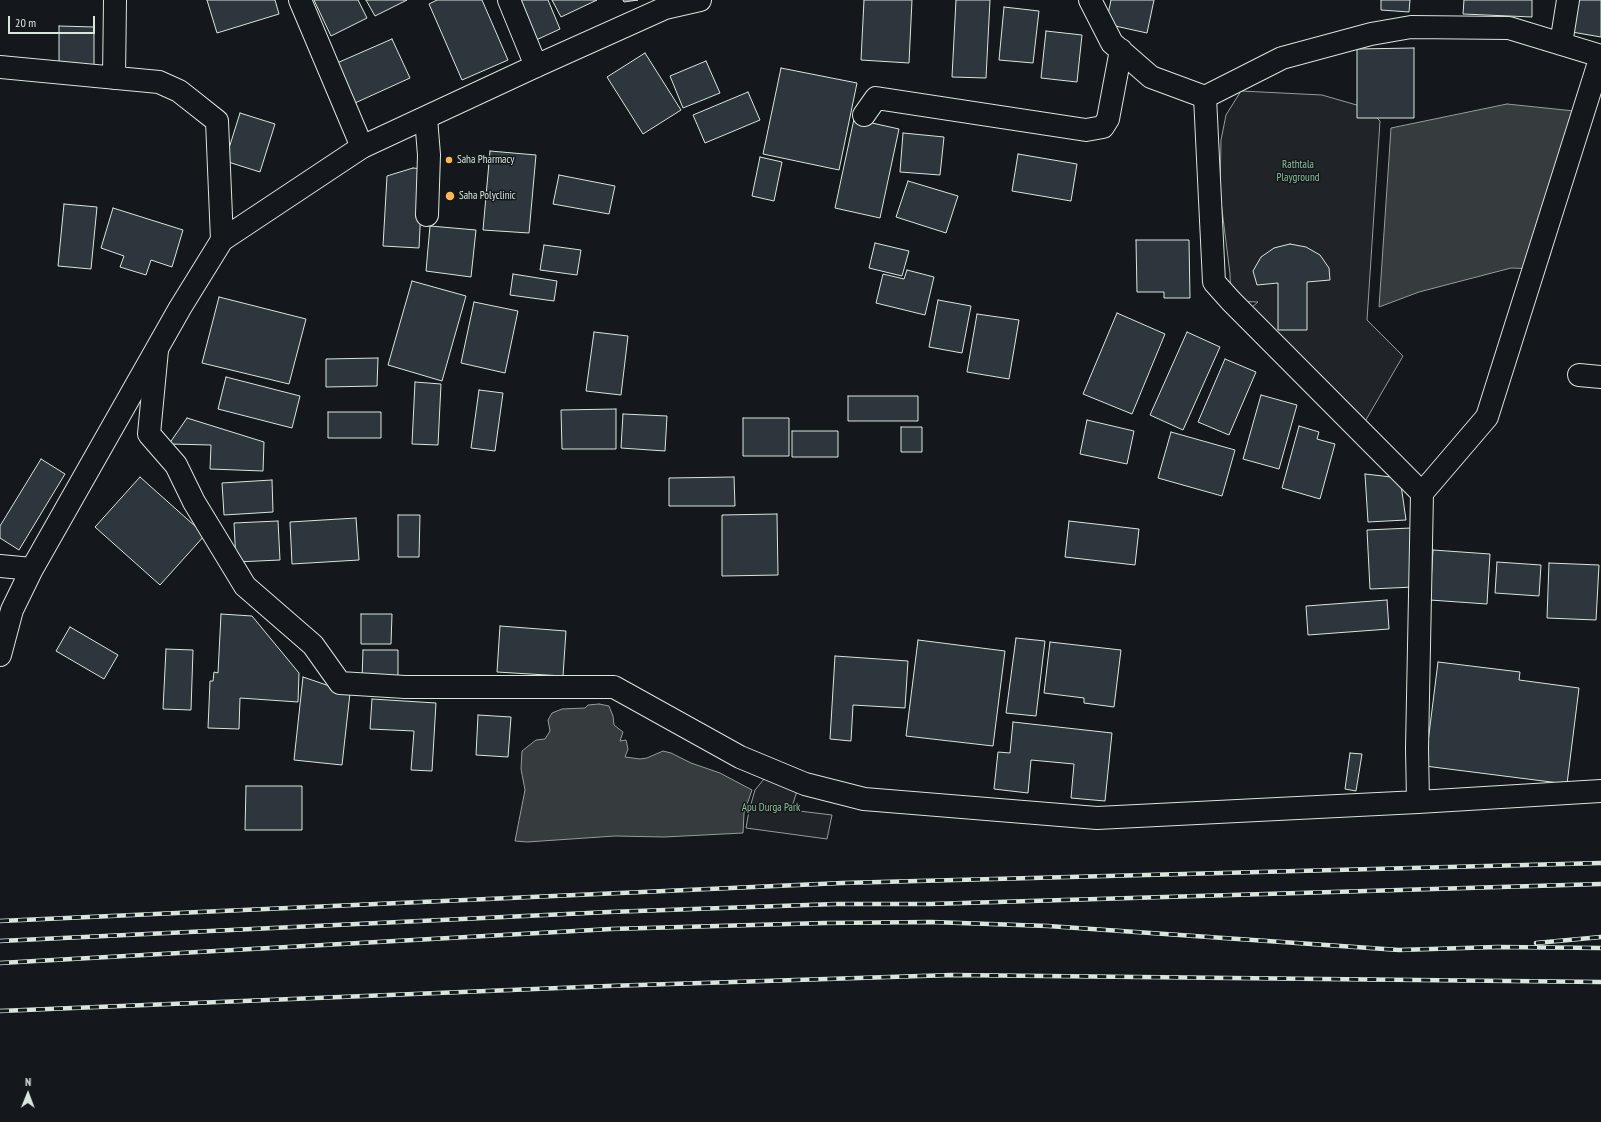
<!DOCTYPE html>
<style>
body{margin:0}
#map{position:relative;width:1601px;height:1122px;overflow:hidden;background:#14181c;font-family:"PT Sans Narrow",sans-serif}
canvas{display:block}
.north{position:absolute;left:8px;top:1074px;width:40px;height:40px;-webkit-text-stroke:3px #14181c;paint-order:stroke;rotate:1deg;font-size:11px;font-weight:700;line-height:16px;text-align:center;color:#d8e6dc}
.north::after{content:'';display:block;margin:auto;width:14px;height:18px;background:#d8e6dc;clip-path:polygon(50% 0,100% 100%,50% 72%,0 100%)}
.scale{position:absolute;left:8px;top:16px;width:87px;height:18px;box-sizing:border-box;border:2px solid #d8e6dc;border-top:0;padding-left:5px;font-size:12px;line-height:14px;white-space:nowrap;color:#d8e6dc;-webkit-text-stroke:3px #14181c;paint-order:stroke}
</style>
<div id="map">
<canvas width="1601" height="1122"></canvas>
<div class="north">N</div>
<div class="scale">20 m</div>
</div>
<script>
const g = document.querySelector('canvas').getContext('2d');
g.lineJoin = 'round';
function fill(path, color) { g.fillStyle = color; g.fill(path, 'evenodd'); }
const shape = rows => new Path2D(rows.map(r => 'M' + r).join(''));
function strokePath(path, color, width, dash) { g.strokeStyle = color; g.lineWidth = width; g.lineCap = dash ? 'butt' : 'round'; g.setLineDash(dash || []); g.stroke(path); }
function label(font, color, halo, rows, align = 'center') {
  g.font = font + ' "PT Sans Narrow",sans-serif'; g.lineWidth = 3; g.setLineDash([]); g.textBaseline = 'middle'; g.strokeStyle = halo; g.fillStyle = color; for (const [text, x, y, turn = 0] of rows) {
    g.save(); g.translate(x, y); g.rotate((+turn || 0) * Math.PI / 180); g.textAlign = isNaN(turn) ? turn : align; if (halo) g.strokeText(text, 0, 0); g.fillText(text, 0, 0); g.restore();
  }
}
const green = shape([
 [1241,91,1322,95,1367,108,1380,121,1367,320,1403,356,1363,425,1246,312,1258,302,1231,301,1230,274,1220,194,1221,140,1226,115,1241,91],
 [769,773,797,791,791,810,832,815,827,839,746,828,749,811,755,790,769,773]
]);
const water = shape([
 [1507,104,1584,112,1566,198,1549,259,1539,269,1511,268,1419,292,1379,307,1391,128,1507,104],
 [599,704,609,706,613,716,614,725,623,732,620,741,626,740,628,749,625,757,640,759,647,758,663,751,671,753,691,763,720,773,752,790,744,813,743,833,664,837,615,836,527,842,515,841,525,790,521,769,522,751,536,740,545,739,550,731,548,720,552,713,562,709,585,708,588,705,599,704]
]);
const building = shape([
 [207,0,275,0,279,14,217,33,207,0],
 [314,0,358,0,367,18,331,36,314,0],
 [366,0,407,0,375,16,366,0],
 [437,0,482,0,508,60,462,80,429,4,437,0],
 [516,0,548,0,560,29,534,41,516,0],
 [552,0,597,0,561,17,552,0],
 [623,0,638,0,624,2,623,0],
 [864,0,912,0,909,63,861,60,864,0],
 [956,0,990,0,986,78,952,77,956,0],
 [1111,0,1154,0,1147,33,1106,24,1111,0],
 [1381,0,1410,0,1409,12,1381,10,1381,0],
 [1464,0,1532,0,1532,17,1463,14,1464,0],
 [1576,0,1601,0,1601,37,1572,32,1576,0],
 [1004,7,1039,11,1033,63,999,60,1004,7],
 [59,26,94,27,94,68,59,67,59,26],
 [1046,31,1082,35,1077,82,1041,78,1046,31],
 [392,39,410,78,355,103,337,63,392,39],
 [1414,48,1414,118,1357,118,1357,49,1414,48],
 [645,53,681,110,643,134,607,77,645,53],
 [706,61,720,93,683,108,670,76,706,61],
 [781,68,857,83,839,170,763,154,781,68],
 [748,92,760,120,705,143,693,115,748,92],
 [240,113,275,124,260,172,225,161,240,113],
 [854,119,899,129,880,218,835,208,854,119],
 [903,133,944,137,940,175,900,172,903,133],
 [490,151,536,155,529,233,483,230,490,151],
 [1018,154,1077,164,1071,201,1012,191,1018,154],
 [760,157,782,162,774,201,752,196,760,157],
 [413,168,423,169,419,248,383,246,387,176,413,168],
 [559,175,615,186,609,214,553,204,559,175],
 [908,181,958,196,946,233,896,217,908,181],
 [64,204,97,207,91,269,58,266,64,204],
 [113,208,183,230,172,267,151,260,146,275,120,267,124,256,101,248,113,208],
 [430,226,476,230,471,277,426,271,430,226],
 [1136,240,1189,240,1190,298,1164,298,1164,292,1137,292,1136,240],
 [875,243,909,251,902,276,869,268,875,243],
 [1290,244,1306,247,1320,255,1329,268,1330,280,1307,282,1307,330,1278,330,1278,283,1257,285,1253,271,1261,257,1274,248,1290,244],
 [544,245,581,250,577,275,540,270,544,245],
 [907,270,934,277,925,315,876,303,883,274,904,279,907,270],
 [513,274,557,281,554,301,510,295,513,274],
 [412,281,466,296,442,381,388,365,412,281],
 [219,297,306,319,289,384,202,363,219,297],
 [938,300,971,306,962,353,929,347,938,300],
 [474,302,518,311,505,373,461,363,474,302],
 [1117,313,1165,334,1132,414,1083,394,1117,313],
 [977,314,1019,320,1009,379,967,372,977,314],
 [594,332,628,336,621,395,586,391,594,332],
 [1187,332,1220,347,1183,430,1150,415,1187,332],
 [378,358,377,386,326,387,326,359,378,358],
 [1225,359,1256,372,1229,435,1198,422,1225,359],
 [226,377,300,396,292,428,218,409,226,377],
 [415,382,441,384,438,445,412,444,415,382],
 [479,390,503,393,495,451,471,448,479,390],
 [1261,395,1297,405,1279,469,1243,459,1261,395],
 [848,396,918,396,918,421,848,421,848,396],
 [616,409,616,449,562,449,561,410,616,409],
 [328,412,381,412,381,438,328,438,328,412],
 [623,414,667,416,665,451,621,448,623,414],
 [187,418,264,442,263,471,210,469,211,445,169,444,187,418],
 [743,418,789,418,789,456,743,456,743,418],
 [1087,420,1134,431,1127,464,1080,454,1087,420],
 [1299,426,1319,432,1317,439,1335,444,1320,499,1282,488,1299,426],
 [901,427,922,427,922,452,901,452,901,427],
 [792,431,838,431,838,457,792,457,792,431],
 [1171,432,1235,450,1222,496,1158,478,1171,432],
 [41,459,65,474,19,550,0,538,0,526,41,459],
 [1365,474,1400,478,1406,520,1368,522,1365,474],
 [140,477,205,535,160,585,95,527,140,477],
 [734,477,735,506,669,506,669,478,734,477],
 [272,480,273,512,224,515,222,483,272,480],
 [777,514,778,575,722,576,722,515,777,514],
 [398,515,420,515,419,557,398,557,398,515],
 [356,518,359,560,292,564,290,522,356,518],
 [278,521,280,560,236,562,234,523,278,521],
 [1069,521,1139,529,1135,565,1065,557,1069,521],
 [1411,528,1414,587,1370,589,1367,530,1411,528],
 [1433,550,1490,554,1487,604,1430,600,1433,550],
 [1497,562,1541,565,1539,596,1495,593,1497,562],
 [1549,563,1599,565,1596,620,1547,618,1549,563],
 [1387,600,1389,629,1308,635,1306,606,1387,600],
 [221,614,252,616,299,673,298,702,240,698,239,729,208,728,210,681,213,681,214,672,218,673,221,614],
 [361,614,392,614,391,644,361,644,361,614],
 [500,626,566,631,563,676,497,672,500,626],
 [70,627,118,655,104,679,56,651,70,627],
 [1016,638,1045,641,1036,716,1006,713,1016,638],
 [918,640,1005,651,993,746,906,736,918,640],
 [1050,642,1121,650,1114,707,1084,703,1084,698,1044,693,1050,642],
 [166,649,193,650,191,710,163,709,166,649],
 [363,650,398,650,398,680,362,680,363,650],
 [835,656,908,661,905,708,853,705,851,741,830,739,835,656],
 [1438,662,1520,672,1519,680,1579,688,1567,784,1425,766,1438,662],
 [303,677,350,693,342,765,294,760,303,677],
 [372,699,436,703,432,771,411,770,414,731,370,729,372,699],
 [478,715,511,717,508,757,476,755,478,715],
 [1013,722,1112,733,1105,801,1071,798,1074,764,1031,760,1028,793,994,789,998,752,1010,753,1013,722],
 [1350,753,1362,754,1356,791,1345,789,1350,753],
 [246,786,302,786,302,830,245,830,246,786]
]);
const minor = shape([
 [300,0,362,147],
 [509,0,536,66],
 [1090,0,1112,43,1151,77,1205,97,1214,282,1231,301,1422,493,1417,748,1418,802,1601,791],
 [1561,44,1568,0],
 [0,67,159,82,179,91,193,102,217,121,222,240],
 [114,78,115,0],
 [1205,97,1282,58,1371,34,1411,27,1509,28,1601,56],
 [864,115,876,98,1086,130,1103,127,1108,119,1121,50],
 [426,118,429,155,427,215],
 [157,350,149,434,176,465,194,502,245,586,313,645,340,683,405,687,614,687,740,757,805,784,864,799,1097,818,1418,802],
 [1579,375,1601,377],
 [1422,493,1487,417,1601,56]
]);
const major = shape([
 [0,566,32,569],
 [0,655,12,610,32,569,180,308,222,240,362,147,536,66,665,8,700,0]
]);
const rail = shape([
 [0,921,842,883,1601,863],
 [0,941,609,912,836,904,930,904,1601,884],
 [1536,943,1601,937],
 [0,963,611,929,824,923,931,922,1048,926,1399,950,1497,947,1601,948],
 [0,1011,608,986,952,975,1601,982]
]);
const markers = [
 [449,160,4,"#ffb74d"],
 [450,196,5,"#ffb74d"]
];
const poiNames = [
 ["Saha Pharmacy",457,160],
 ["Saha Polyclinic",459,196]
];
const parkNames = [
 ["Rathtala",1298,165],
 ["Playground",1298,178],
 ["Apu Durga Park",771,808]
];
fill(green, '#202428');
strokePath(green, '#939e99', 1);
fill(water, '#363b3e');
strokePath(water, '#939e99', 1);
fill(building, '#2c363c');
strokePath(building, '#d8e6dc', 1);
strokePath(minor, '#d8e6dc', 24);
strokePath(major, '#d8e6dc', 24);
strokePath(minor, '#14181c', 22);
strokePath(major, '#14181c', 22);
strokePath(rail, '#d8e6dc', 4.5);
strokePath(rail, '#14181c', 3, [9]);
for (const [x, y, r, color] of markers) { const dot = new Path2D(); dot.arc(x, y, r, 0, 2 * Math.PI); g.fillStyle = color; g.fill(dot); strokePath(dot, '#14181c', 1.5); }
label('11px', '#d8e6dc', '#14181c', poiNames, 'left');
label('11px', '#8ac095', '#14181c', parkNames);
</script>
